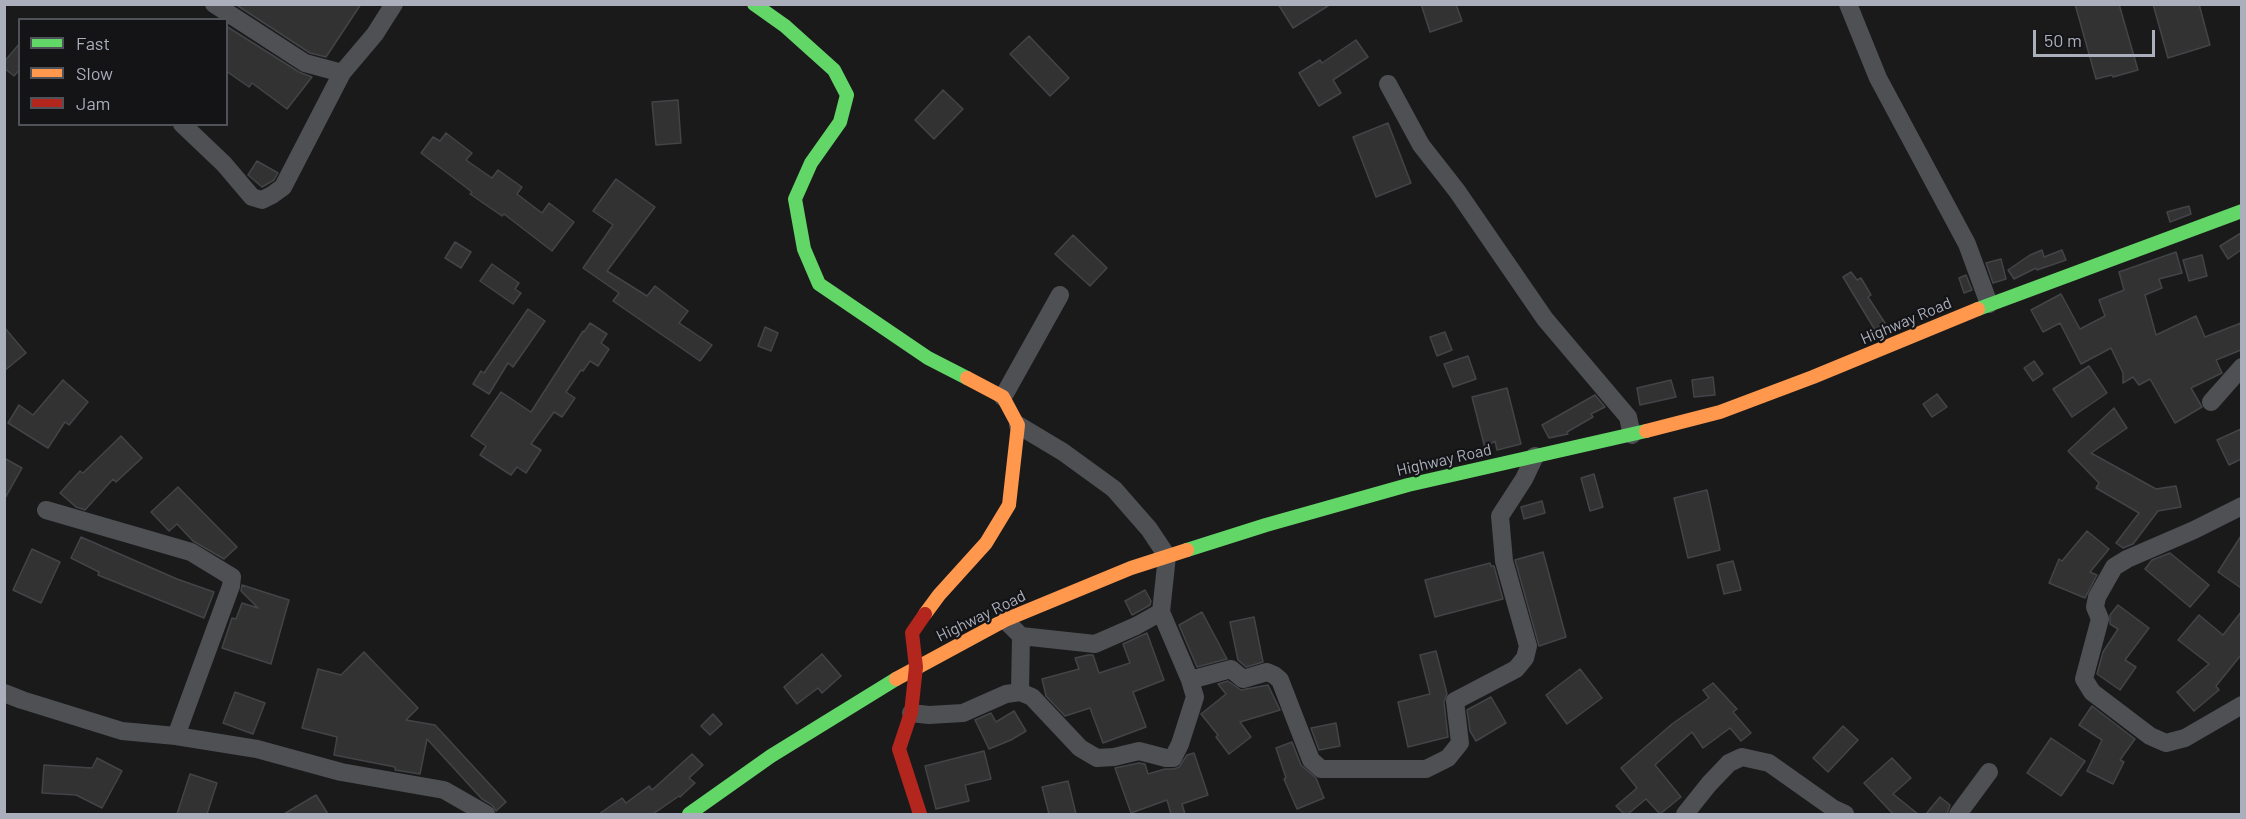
<!DOCTYPE html>
<style>
body{margin:0}
#map{position:relative;width:2246px;height:819px;overflow:hidden;background:#1a1a1b;font-family:Barlow,sans-serif}
canvas{display:block}
.frame{position:absolute;inset:0;border:6px solid #abafbc;pointer-events:none}
.legend{position:absolute;left:18px;top:18px;width:210px;height:108px;box-sizing:border-box;background:#141417;border:2px solid #505259;margin:0;padding:8px 10px;list-style:none;font-size:18px;color:#abafbc}
.legend li{display:flex;align-items:center;gap:12px;height:30px}
.legend b{width:30px;border:2px solid #505259}
.scale{position:absolute;left:2033px;top:30px;width:122px;height:27px;box-sizing:border-box;border:3px solid #abafbc;border-top:0;padding-left:8px;font-size:18px;line-height:21px;white-space:nowrap;color:#abafbc;-webkit-text-stroke:4px #141417;paint-order:stroke}
</style>
<div id="map">
<canvas width="2246" height="819"></canvas>
<div class="frame"></div>
<ul class="legend">
<li><b style="height:8px;background:#63d668"></b>Fast</li>
<li><b style="height:8px;background:#ff974d"></b>Slow</li>
<li><b style="height:8px;background:#b3261e"></b>Jam</li>
</ul>
<div class="scale">50 m</div>
</div>
<script>
const g = document.querySelector('canvas').getContext('2d');
g.lineJoin = 'round';
function fill(path, color) { g.fillStyle = color; g.fill(path, 'evenodd'); }
const shape = rows => new Path2D(rows.map(r => 'M' + r).join(''));
function strokePath(path, color, width, dash) { g.strokeStyle = color; g.lineWidth = width; g.lineCap = dash ? 'butt' : 'round'; g.setLineDash(dash || []); g.stroke(path); }
function label(font, color, halo, rows, align = 'center') {
  g.font = font + ' Barlow,sans-serif'; g.lineWidth = 4.5; g.setLineDash([]); g.textBaseline = 'middle'; g.strokeStyle = halo; g.fillStyle = color; for (const [text, x, y, turn = 0] of rows) {
    g.save(); g.translate(x, y); g.rotate((+turn || 0) * Math.PI / 180); g.textAlign = isNaN(turn) ? turn : align; if (halo) g.strokeText(text, 0, 0); g.fillText(text, 0, 0); g.restore();
  }
}
const building = shape([
 [235,4,361,4,326,57,310,53,235,4],
 [1278,4,1331,4,1293,28,1278,4],
 [1421,4,1456,4,1462,21,1430,32,1421,4],
 [2075,4,2119,4,2138,70,2113,77,2112,75,2096,79,2075,4],
 [2153,4,2199,4,2210,45,2168,58,2153,4],
 [226,26,299,72,312,77,287,109,252,83,249,87,226,71,226,26],
 [1029,36,1069,78,1050,96,1010,54,1029,36],
 [1356,40,1368,57,1333,80,1341,93,1319,106,1299,73,1320,60,1322,63,1356,40],
 [20,43,20,69,14,76,4,68,4,62,20,43],
 [943,90,963,109,934,139,915,120,943,90],
 [678,100,681,143,656,145,652,102,678,100],
 [1388,123,1411,183,1376,197,1353,137,1388,123],
 [446,133,472,153,466,160,492,178,498,170,522,187,517,194,542,213,549,203,574,222,552,251,504,214,502,216,470,194,472,192,421,153,433,137,440,141,446,133],
 [257,161,278,173,274,180,262,187,248,175,257,161],
 [616,179,655,207,607,271,647,296,655,286,688,311,679,323,712,345,700,361,613,301,619,293,583,268,613,225,593,211,616,179],
 [2189,206,2191,214,2170,222,2167,212,2189,206],
 [2241,233,2241,250,2228,259,2220,246,2241,233],
 [1073,235,1107,268,1090,286,1055,254,1073,235],
 [455,242,471,252,461,268,445,258,455,242],
 [2042,250,2044,257,2062,250,2066,260,2037,270,2036,268,2014,279,2008,270,2030,255,2042,250],
 [2176,252,2182,273,2159,279,2162,288,2145,295,2156,335,2196,316,2205,337,2241,323,2241,350,2216,360,2222,373,2191,388,2202,407,2175,423,2150,379,2139,385,2133,377,2123,383,2123,373,2111,348,2081,364,2060,323,2043,332,2031,310,2061,294,2080,329,2105,316,2099,300,2124,290,2119,272,2176,252],
 [2202,255,2207,276,2189,281,2183,260,2202,255],
 [2001,259,2006,279,1993,283,1986,263,2001,259],
 [492,264,519,283,515,289,521,293,513,304,480,281,492,264],
 [1851,272,1857,280,1861,278,1871,295,1868,297,1885,323,1875,330,1843,277,1851,272],
 [1966,275,1972,290,1964,293,1959,278,1966,275],
 [528,309,545,321,513,367,508,363,489,394,473,384,481,371,484,373,528,309],
 [590,323,607,334,601,343,609,349,598,366,590,361,583,371,581,370,566,392,575,398,562,417,554,412,531,444,541,450,526,473,517,467,511,475,480,455,486,446,471,436,501,392,531,412,583,331,584,332,590,323],
 [4,327,26,353,4,371,4,327],
 [765,327,778,333,771,351,758,346,765,327],
 [1445,332,1452,350,1437,356,1430,337,1445,332],
 [1468,356,1476,379,1453,387,1444,364,1468,356],
 [2034,361,2043,374,2033,381,2024,368,2034,361],
 [2089,366,2107,393,2072,417,2053,389,2089,366],
 [1713,377,1715,395,1694,397,1692,380,1713,377],
 [63,380,88,402,69,425,65,422,48,448,8,423,19,405,33,415,63,380],
 [1671,380,1676,397,1640,405,1637,388,1671,380],
 [1507,388,1521,444,1497,450,1495,441,1485,448,1472,397,1507,388],
 [1937,394,1947,407,1932,417,1923,404,1937,394],
 [1595,395,1605,407,1591,414,1593,417,1567,432,1568,434,1549,438,1542,425,1595,395],
 [2114,408,2127,428,2091,453,2156,489,2176,486,2181,507,2158,511,2133,544,2123,548,2116,543,2139,513,2096,488,2099,483,2068,451,2114,408],
 [2241,429,2241,459,2229,465,2217,440,2241,429],
 [121,436,142,458,116,482,113,479,85,510,76,507,60,493,80,471,83,473,121,436],
 [4,458,22,468,4,500,4,458],
 [1594,474,1603,507,1590,511,1581,478,1594,474],
 [178,487,237,547,224,559,193,541,177,524,169,531,151,512,178,487],
 [1707,490,1720,550,1688,558,1674,498,1707,490],
 [1542,501,1545,513,1524,519,1521,507,1542,501],
 [2087,531,2109,549,2090,572,2097,575,2085,598,2049,583,2059,559,2062,561,2087,531],
 [2241,536,2241,588,2218,572,2241,536],
 [81,537,177,579,214,592,204,618,98,575,99,572,71,558,81,537],
 [32,549,60,562,41,603,13,590,32,549],
 [1543,552,1566,637,1539,646,1515,560,1543,552],
 [2170,553,2209,585,2190,607,2145,569,2152,560,2170,553],
 [1733,561,1741,590,1724,594,1717,565,1733,561],
 [1490,563,1491,566,1494,566,1503,599,1435,617,1425,580,1490,563],
 [242,585,289,600,271,664,222,648,232,618,236,619,242,603,258,608,241,591,242,585],
 [1145,590,1151,601,1150,605,1132,615,1125,601,1145,590],
 [2118,605,2149,628,2125,660,2136,667,2120,690,2097,674,2103,652,2118,629,2110,624,2110,615,2118,605],
 [1202,612,1227,659,1197,667,1179,625,1202,612],
 [2241,612,2241,655,2216,686,2219,690,2194,711,2177,692,2209,664,2178,640,2199,615,2223,635,2241,612],
 [1254,617,1263,662,1246,667,1238,660,1230,622,1254,617],
 [1147,633,1164,680,1133,692,1146,727,1103,743,1090,708,1065,716,1046,696,1042,679,1079,669,1075,658,1088,655,1093,655,1099,673,1130,663,1123,644,1147,633],
 [1436,651,1447,694,1444,702,1448,737,1408,747,1398,702,1430,694,1420,655,1436,651],
 [364,652,418,708,406,720,435,725,506,802,496,811,492,805,482,799,427,739,420,774,395,770,395,767,334,755,337,737,302,728,318,669,341,675,364,652],
 [822,654,841,676,822,693,818,688,797,704,784,687,822,654],
 [1580,669,1602,698,1567,724,1546,695,1580,669],
 [1228,681,1241,690,1268,685,1280,710,1240,722,1251,737,1229,754,1216,737,1218,735,1201,714,1226,694,1218,684,1228,681],
 [1713,683,1737,709,1733,712,1751,733,1741,741,1730,728,1703,748,1692,732,1655,765,1681,797,1660,814,1646,799,1628,814,1624,814,1616,806,1637,788,1621,768,1672,724,1709,698,1703,690,1713,683],
 [235,692,265,703,253,734,223,723,235,692],
 [1491,697,1506,723,1476,741,1470,731,1467,710,1491,697],
 [2092,706,2135,739,2120,760,2124,762,2113,784,2087,771,2102,740,2079,725,2092,706],
 [1014,711,1026,731,1011,740,989,749,975,720,991,713,996,722,1014,711],
 [713,714,722,724,710,735,701,726,713,714],
 [1336,723,1340,746,1319,750,1311,728,1336,723],
 [1843,726,1858,740,1828,772,1813,758,1843,726],
 [2051,738,2085,761,2061,796,2027,773,2051,738],
 [1292,742,1301,765,1316,778,1324,798,1297,809,1284,779,1286,778,1276,748,1292,742],
 [984,751,991,779,965,785,969,801,936,809,925,766,984,751],
 [1194,753,1208,795,1182,804,1185,814,1171,814,1167,800,1131,813,1115,768,1139,763,1145,764,1148,774,1165,769,1174,769,1179,767,1187,755,1194,753],
 [692,754,703,765,689,778,695,783,680,797,679,796,653,814,599,814,622,798,626,803,649,786,652,790,692,754],
 [97,758,122,771,102,808,76,795,42,793,44,765,92,768,97,758],
 [1892,758,1911,778,1893,794,1918,814,1893,814,1864,783,1892,758],
 [190,774,217,783,207,814,177,814,190,774],
 [1068,781,1076,814,1049,814,1042,787,1068,781],
 [316,795,328,814,284,814,316,795],
 [1940,797,1950,805,1947,814,1926,814,1940,797]
]);
const street = shape([
 [214,4,305,63,342,73],
 [1848,4,1878,78,1967,244,1989,304],
 [1388,84,1421,145,1457,191,1545,319,1628,417,1632,435],
 [182,124,224,164,252,197,262,200,272,195,283,187,342,73,375,34,394,4],
 [1003,397,1060,295],
 [2211,402,2242,367],
 [1018,425,1063,452,1114,489,1149,529,1167,556,1161,612,1190,680,1231,669,1243,679,1267,672,1274,675,1280,680,1311,760,1321,769,1426,769,1448,758,1460,743,1455,701,1516,669,1525,658,1528,646,1504,561,1500,516,1524,479,1535,456],
 [2242,506,2194,530,2127,559,2114,567,2097,597,2095,607,2100,619,2084,679,2092,692,2150,736,2166,743,2185,738,2242,705],
 [46,510,191,552,232,577,231,586,176,736],
 [1005,620,1021,636,1095,644,1136,626,1161,612],
 [1020,692,1021,636],
 [4,693,22,700,122,731,176,736,257,749,341,772,444,790,486,814],
 [911,713,929,715,963,713,1006,694,1020,692,1032,697,1080,748,1097,758,1114,757,1139,751,1166,758,1173,758,1180,744,1195,697,1190,680],
 [1685,814,1709,784,1729,763,1742,757,1769,763,1834,809,1845,814],
 [1958,814,1989,772]
]);
const fast = shape([
 [754,4,785,26,834,70,847,95,840,122,811,163,795,199,804,249,819,284,928,358,967,378],
 [1978,309,2242,211],
 [1187,550,1266,525,1408,485,1646,431],
 [689,814,771,756,896,679]
]);
const slow = shape([
 [1646,431,1720,412,1813,377,1978,309],
 [925,614,939,595,986,543,1009,505,1018,425,1003,397,967,378],
 [896,679,1005,620,1131,568,1187,550]
]);
const jam = shape([
 [920,814,899,749,911,713,916,667,912,633,925,614]
]);
const streetNames = [
 ["Highway Road",1906,321,-23],
 ["Highway Road",1444,460,-13],
 ["Highway Road",981,616,-26]
];
fill(building, '#323233');
strokePath(building, '#434447', 1.5);
strokePath(street, '#4e5054', 18);
strokePath(fast, '#63d668', 14);
strokePath(slow, '#ff974d', 14);
strokePath(jam, '#b3261e', 14);
label('16px', '#abafbc', '#141417', streetNames);
</script>
